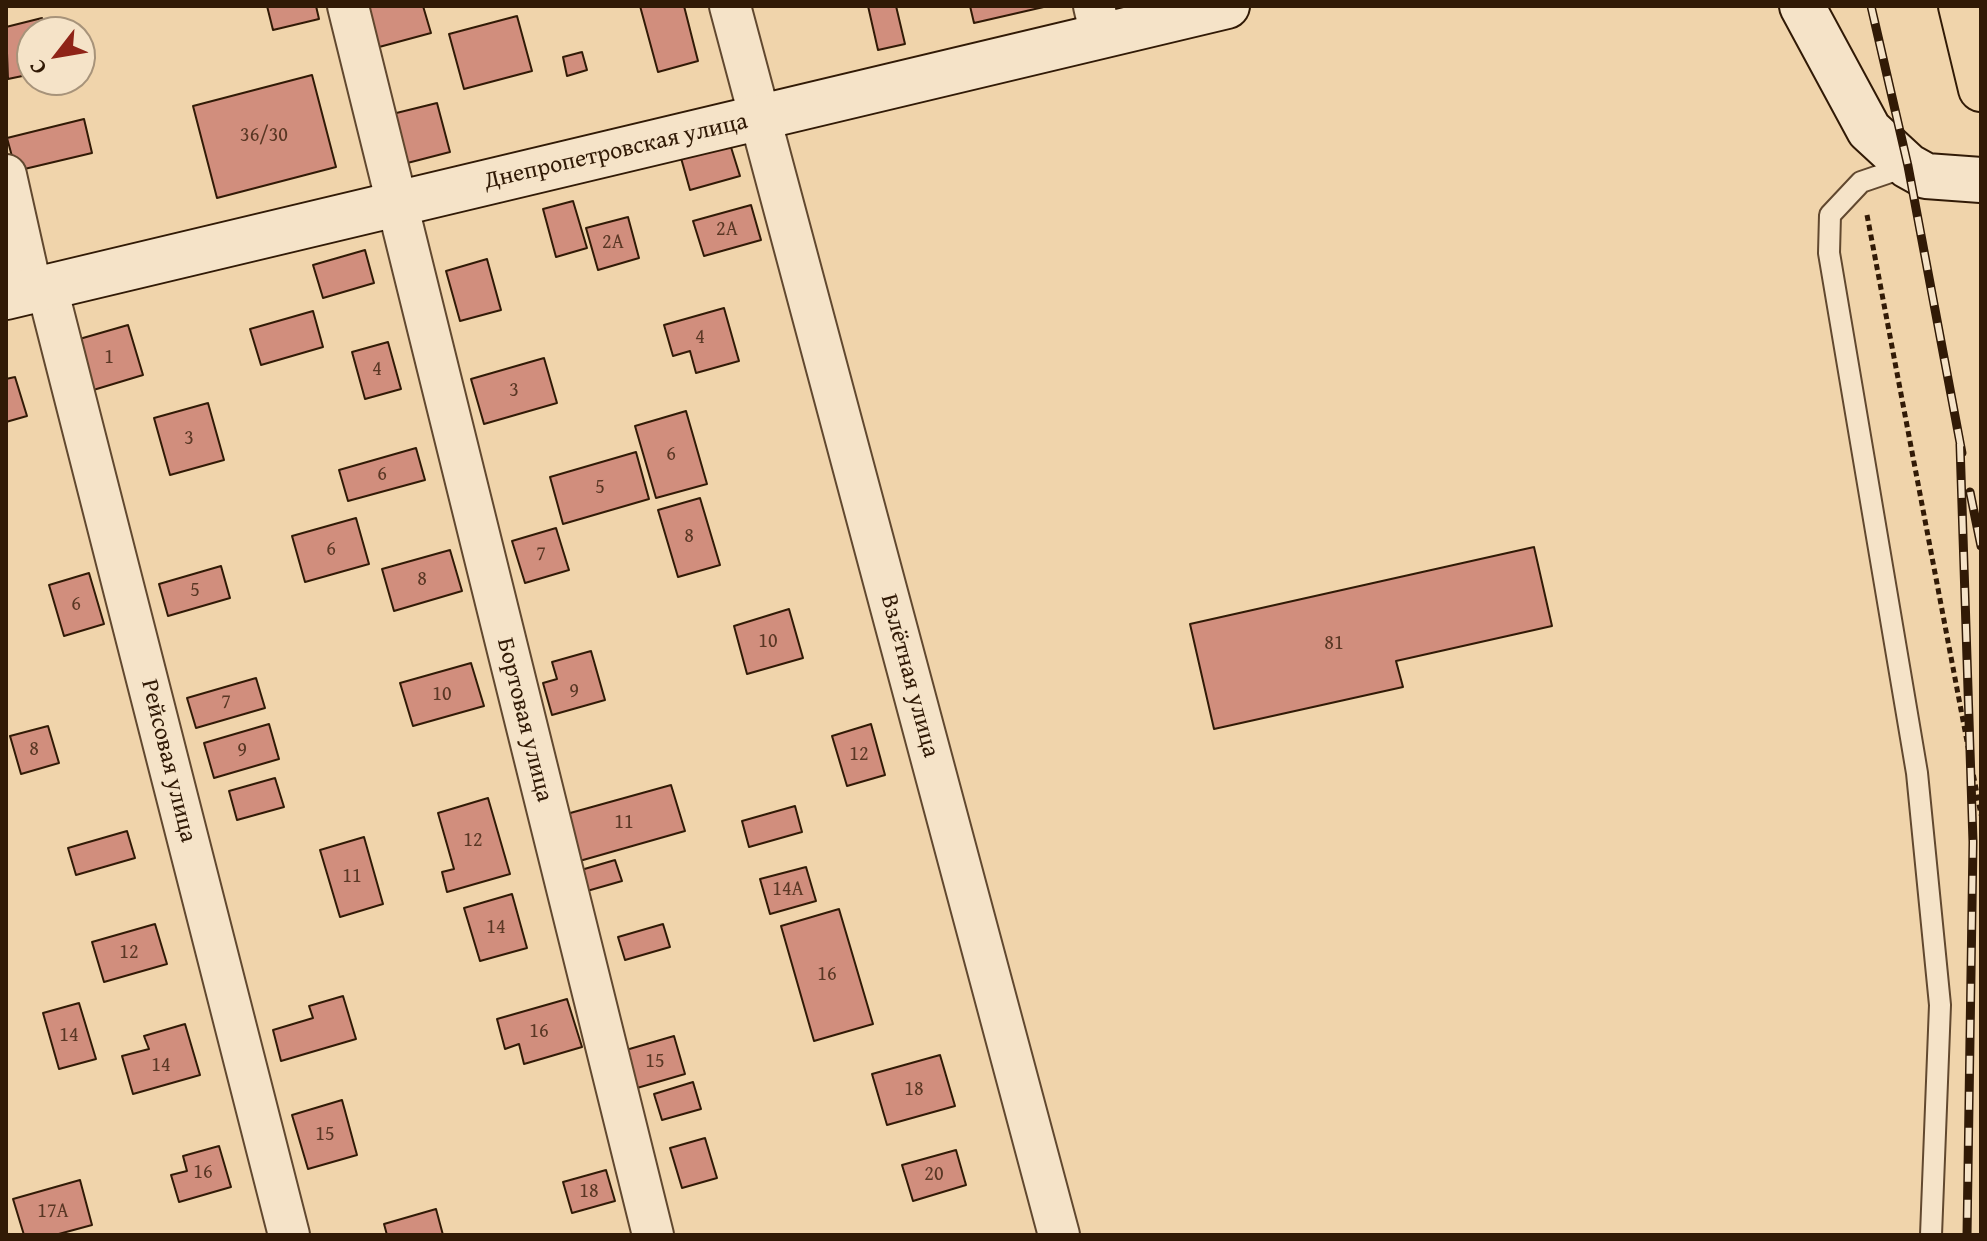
<!DOCTYPE html>
<meta charset="utf-8">
<style>
body{margin:0}
#map{position:relative;width:1987px;height:1241px;overflow:hidden;background:#f0d4ab;font-family:"Gentium Book Plus",serif}
canvas{display:block}
.frame{position:absolute;inset:0;border:8px solid #311a06;pointer-events:none}
.north{position:absolute;left:16px;top:16px;width:80px;height:80px;box-sizing:border-box;background:#f5e3c8;border:2px solid #a7937a;border-radius:50%;rotate:239deg;font-size:22px;font-weight:700;line-height:32px;text-align:center;color:#311a06}
.north::after{content:'';display:block;margin:auto;width:28px;height:36px;background:#8f2418;clip-path:polygon(50% 0,100% 100%,50% 72%,0 100%)}
</style>
<div id="map">
<canvas width="1987" height="1241"></canvas>
<div class="frame"></div>
<div class="north">С</div>
</div>
<script>
const g = document.querySelector('canvas').getContext('2d');
g.lineJoin = 'round';
function fill(path, color) { g.fillStyle = color; g.fill(path, 'evenodd'); }
const shape = rows => new Path2D(rows.map(r => 'M' + r).join(''));
function strokePath(path, color, width, dash) { g.strokeStyle = color; g.lineWidth = width; g.lineCap = dash ? 'butt' : 'round'; g.setLineDash(dash || []); g.stroke(path); }
function label(font, color, halo, rows, align = 'center') {
  g.font = font + ' "Gentium Book Plus",serif'; g.lineWidth = 6; g.setLineDash([]); g.textBaseline = 'middle'; g.strokeStyle = halo; g.fillStyle = color; for (const [text, x, y, turn = 0] of rows) {
    g.save(); g.translate(x, y); g.rotate((+turn || 0) * Math.PI / 180); g.textAlign = isNaN(turn) ? turn : align; if (halo) g.strokeText(text, 0, 0); g.fillText(text, 0, 0); g.restore();
  }
}
const building = shape([
 [267,6,316,6,319,19,273,30,267,6],
 [356,6,423,6,431,33,368,50,356,6],
 [640,6,684,6,698,61,658,72,640,6],
 [868,6,896,6,905,44,878,50,868,6],
 [970,6,1048,6,974,23,970,6],
 [517,16,532,71,464,89,449,34,517,16],
 [42,18,46,32,32,32,32,74,8,79,6,27,42,18],
 [582,52,587,70,567,76,563,57,582,52],
 [312,75,336,167,217,198,193,106,312,75],
 [437,103,450,152,388,168,376,118,437,103],
 [84,119,92,153,16,171,7,138,84,119],
 [730,144,740,176,690,190,681,158,730,144],
 [573,201,587,248,556,257,543,209,573,201],
 [751,205,761,240,704,256,693,221,751,205],
 [628,217,639,258,598,270,586,228,628,217],
 [365,250,374,283,323,298,313,265,365,250],
 [487,259,501,310,460,321,446,271,487,259],
 [724,308,739,361,696,373,690,351,673,356,664,325,724,308],
 [313,311,323,347,261,365,250,329,313,311],
 [128,325,143,375,90,391,76,340,128,325],
 [388,342,401,389,365,399,352,352,388,342],
 [544,358,557,403,484,424,471,379,544,358],
 [15,377,27,416,6,422,6,379,15,377],
 [208,403,224,460,170,475,154,418,208,403],
 [686,411,707,484,656,498,635,426,686,411],
 [416,448,425,480,348,501,339,470,416,448],
 [636,452,649,499,563,524,550,477,636,452],
 [700,498,720,565,678,577,658,510,700,498],
 [356,518,369,564,305,582,292,536,356,518],
 [556,528,569,570,525,583,512,541,556,528],
 [1534,547,1552,626,1396,661,1403,687,1214,729,1190,624,1534,547],
 [450,550,462,591,394,611,382,569,450,550],
 [221,566,230,598,168,616,159,584,221,566],
 [89,573,104,624,64,636,49,585,89,573],
 [789,609,803,658,747,674,734,626,789,609],
 [591,651,605,700,552,715,543,683,557,679,552,662,591,651],
 [471,663,484,706,413,726,400,683,471,663],
 [256,678,265,708,196,728,187,698,256,678],
 [269,724,279,759,214,778,204,743,269,724],
 [871,724,885,775,847,786,832,736,871,724],
 [48,726,59,763,21,774,10,736,48,726],
 [275,778,284,807,237,820,229,791,275,778],
 [671,785,685,831,576,862,563,815,671,785],
 [488,798,510,874,447,892,442,872,454,869,438,813,488,798],
 [795,806,802,832,749,847,742,821,795,806],
 [127,831,135,858,76,875,68,848,127,831],
 [364,837,383,904,340,917,320,850,364,837],
 [615,860,622,881,587,891,581,870,615,860],
 [806,867,816,901,770,914,760,879,806,867],
 [512,894,527,948,480,961,464,908,512,894],
 [839,909,873,1024,814,1041,781,926,839,909],
 [155,924,167,964,104,982,92,942,155,924],
 [663,924,670,947,625,960,618,937,663,924],
 [343,996,356,1039,281,1061,273,1030,313,1018,309,1006,343,996],
 [567,999,582,1047,524,1064,519,1044,505,1049,497,1019,567,999],
 [79,1003,96,1059,59,1069,43,1013,79,1003],
 [185,1024,200,1075,133,1094,122,1056,149,1049,144,1036,185,1024],
 [674,1036,685,1074,637,1088,626,1050,674,1036],
 [940,1055,955,1106,887,1125,872,1074,940,1055],
 [693,1082,701,1109,662,1120,654,1094,693,1082],
 [342,1100,357,1155,308,1169,292,1115,342,1100],
 [705,1138,717,1178,682,1188,670,1148,705,1138],
 [219,1146,231,1187,179,1202,171,1175,187,1171,183,1156,219,1146],
 [956,1150,966,1185,913,1201,902,1165,956,1150],
 [606,1170,615,1201,572,1213,563,1182,606,1170],
 [80,1180,92,1225,55,1235,24,1235,13,1199,80,1180],
 [436,1209,443,1235,387,1235,384,1224,436,1209]
]);
const path = shape([
 [1867,215,1981,815]
]);
const lane = shape([
 [1908,166,1861,182,1830,215,1829,253,1917,773,1940,1005,1931,1235]
]);
const street = shape([
 [348,6,653,1235],
 [730,6,1059,1235],
 [1094,6,1101,36],
 [6,175,32,291],
 [47,288,289,1235]
]);
const secondary = shape([
 [1802,6,1869,130,1908,166,1926,176,1981,180],
 [6,297,1227,6]
]);
const primary = shape([
 [1961,6,1981,89]
]);
const rail = shape([
 [1871,6,1908,166,1962,453],
 [1960,444,1973,842,1967,1235],
 [1970,492,1981,546]
]);
const numberNames = [
 ["36/30",264,136],
 ["2А",727,230],
 ["2А",613,243],
 ["4",700,338],
 ["1",109,358],
 ["4",377,370],
 ["3",514,391],
 ["3",189,439],
 ["6",671,455],
 ["6",382,475],
 ["5",600,488],
 ["8",689,537],
 ["6",331,550],
 ["7",541,555],
 ["8",422,580],
 ["5",195,591],
 ["6",76,605],
 ["10",768,642],
 ["81",1334,644],
 ["9",574,692],
 ["10",442,695],
 ["7",226,703],
 ["8",34,750],
 ["9",242,751],
 ["12",859,755],
 ["11",624,823],
 ["12",473,841],
 ["11",352,877],
 ["14А",788,890],
 ["14",496,928],
 ["12",129,953],
 ["16",827,975],
 ["16",539,1032],
 ["14",69,1036],
 ["15",655,1062],
 ["14",161,1066],
 ["18",914,1090],
 ["15",325,1135],
 ["16",203,1173],
 ["20",934,1175],
 ["18",589,1192],
 ["17А",53,1212]
];
const streetNames = [
 ["Днепропетровская улица",616,152,-13],
 ["Взлётная улица",909,676,75],
 ["Бортовая улица",524,720,76],
 ["Рейсовая улица",168,761,76]
];
fill(building, '#d18e7d');
strokePath(building, '#311a06', 2);
strokePath(lane, '#61482f', 24);
strokePath(street, '#61482f', 44);
strokePath(secondary, '#311a06', 48);
strokePath(primary, '#311a06', 48);
strokePath(path, '#311a06', 5, [6, 4]);
strokePath(lane, '#f5e3c8', 20);
strokePath(street, '#f5e3c8', 40);
strokePath(secondary, '#f5e3c8', 44);
strokePath(primary, '#f0d4ab', 44);
strokePath(rail, '#311a06', 9);
strokePath(rail, '#f5e3c8', 6, [18]);
label('20px', '#593724', null, numberNames);
label('24px', '#311a06', '#f5e3c8', streetNames);
</script>
